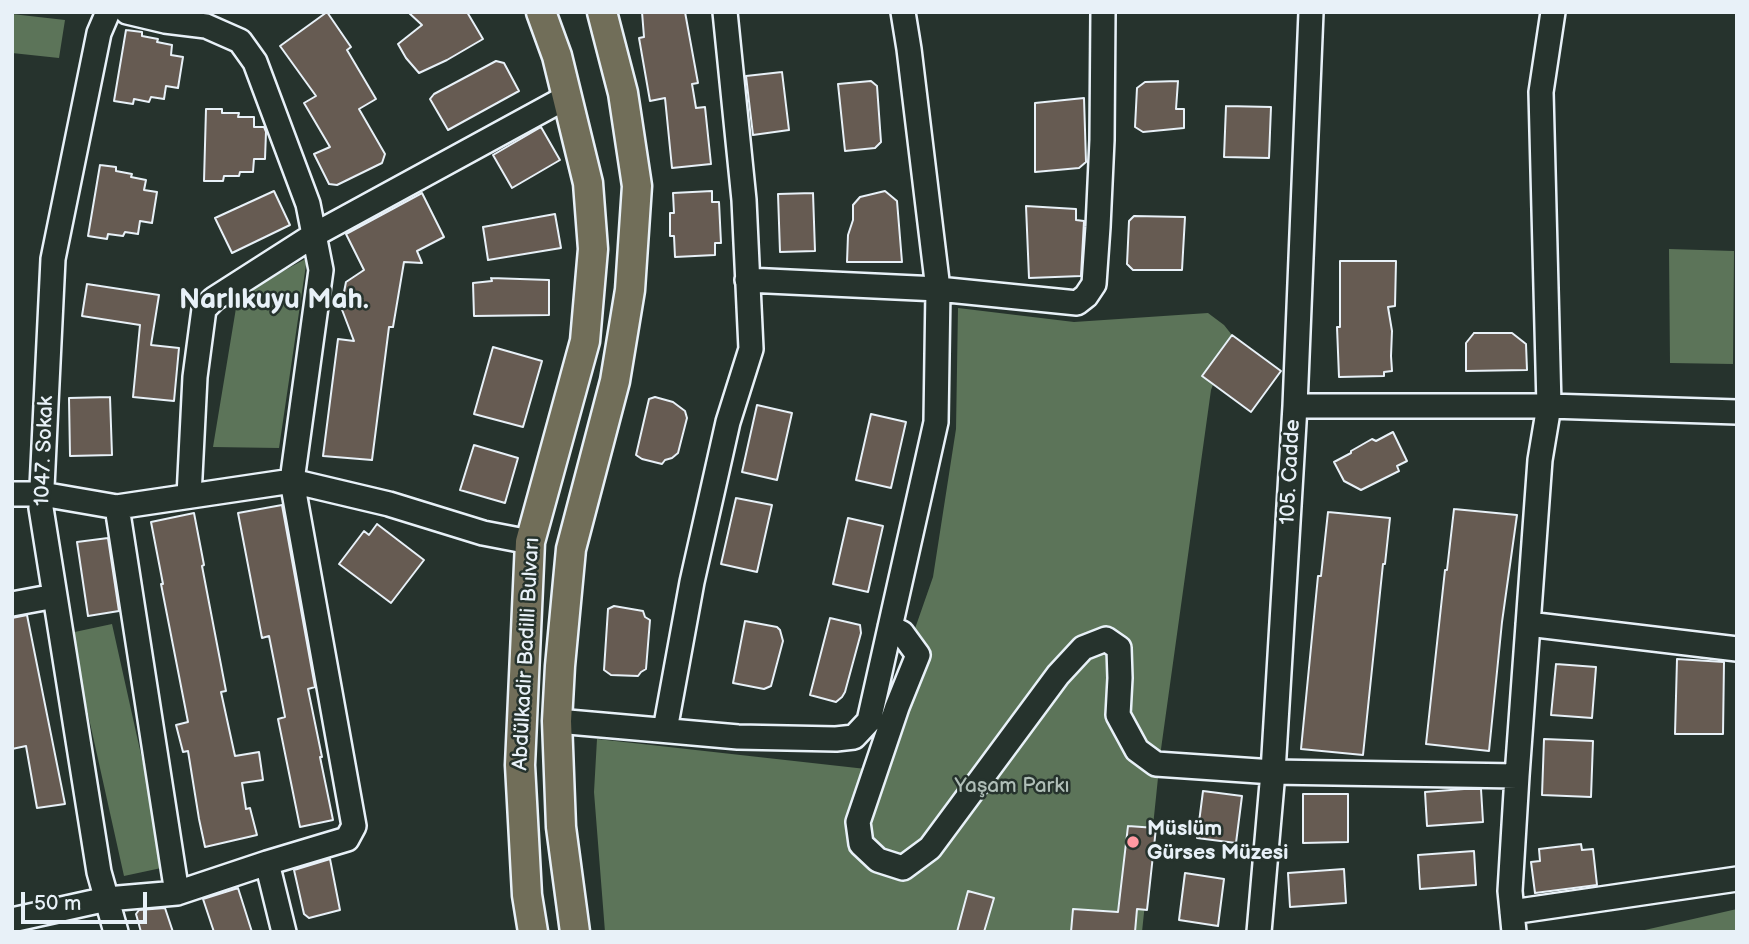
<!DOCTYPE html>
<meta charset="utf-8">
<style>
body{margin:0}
#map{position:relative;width:1749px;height:944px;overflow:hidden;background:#26332d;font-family:"Balsamiq Sans",sans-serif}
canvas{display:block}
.frame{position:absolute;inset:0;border:14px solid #e8f1f8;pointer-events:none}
.scale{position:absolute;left:21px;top:892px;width:126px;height:32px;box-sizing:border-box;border:4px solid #e8f1f8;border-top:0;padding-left:9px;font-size:21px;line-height:24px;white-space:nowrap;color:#e8f1f8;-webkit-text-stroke:5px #26332d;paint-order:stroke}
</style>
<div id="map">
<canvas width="1749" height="944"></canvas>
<div class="frame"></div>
<div class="scale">50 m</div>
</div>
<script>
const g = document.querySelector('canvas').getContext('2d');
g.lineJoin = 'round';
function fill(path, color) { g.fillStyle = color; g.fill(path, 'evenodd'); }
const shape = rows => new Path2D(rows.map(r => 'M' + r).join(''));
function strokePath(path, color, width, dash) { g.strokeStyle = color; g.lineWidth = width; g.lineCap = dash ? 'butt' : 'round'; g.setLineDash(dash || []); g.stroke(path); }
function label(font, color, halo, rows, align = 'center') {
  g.font = font + ' "Balsamiq Sans",sans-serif'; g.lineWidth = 5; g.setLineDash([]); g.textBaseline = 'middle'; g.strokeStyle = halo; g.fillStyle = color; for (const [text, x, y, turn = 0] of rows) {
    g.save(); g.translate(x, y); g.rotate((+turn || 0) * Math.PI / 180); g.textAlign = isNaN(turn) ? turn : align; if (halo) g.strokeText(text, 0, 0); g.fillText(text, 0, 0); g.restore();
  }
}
const green = shape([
 [12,14,65,20,59,58,12,53],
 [1669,249,1734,251,1733,364,1670,363],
 [307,258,279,448,213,447,238,296],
 [958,308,1074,322,1208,313,1224,325,1232,335,1211,390,1161,749,1142,932,605,932,594,792,597,739,866,769,933,577,956,429],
 [112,624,166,867,124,876,70,633],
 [1737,909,1737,932,1636,932]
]);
const building = shape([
 [327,12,351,47,347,50,376,99,359,109,385,154,382,163,337,185,329,184,314,154,330,147,304,103,316,96,280,46,327,12],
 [408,12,467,12,483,39,447,60,419,73,406,58,398,44,422,25,408,12],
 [642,12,685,12,698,83,692,84,696,108,705,107,711,164,672,168,665,98,650,101,639,38,644,37,642,12],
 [126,30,142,32,142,36,158,39,157,42,172,45,171,55,183,57,178,88,166,86,164,99,151,97,149,102,134,99,133,104,114,101,126,30],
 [496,61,504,63,519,91,448,130,430,99,434,94,496,61],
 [782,72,789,130,753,135,746,76,782,72],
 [871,81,877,86,881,142,875,148,845,151,838,84,871,81],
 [1178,81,1176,109,1184,109,1184,128,1143,132,1135,127,1137,88,1145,82,1178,81],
 [1084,98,1086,162,1079,168,1035,172,1035,103,1084,98],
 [1226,106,1271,107,1269,158,1224,157,1226,106],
 [206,109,222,109,222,113,239,113,238,117,254,117,254,127,264,127,266,132,265,159,254,159,253,172,240,172,239,176,224,176,223,181,204,181,206,109],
 [541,127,560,160,512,188,493,155,541,127],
 [100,165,116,167,116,171,132,174,131,177,146,180,144,190,157,192,152,223,140,221,138,234,125,232,123,236,108,234,107,239,88,236,100,165],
 [274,191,290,225,232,253,215,218,274,191],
 [712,191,712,202,719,202,721,243,715,243,715,255,675,257,674,236,670,236,670,213,674,213,673,193,712,191],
 [885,191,897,201,902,262,847,262,848,235,853,220,853,205,860,197,885,191],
 [422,193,444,237,417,251,422,263,404,262,393,327,389,327,372,460,323,456,338,339,354,341,341,307,346,282,364,270,346,234,422,193],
 [813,193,815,251,780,252,778,194,813,193],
 [1026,206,1076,209,1076,220,1084,221,1081,276,1029,278,1026,206],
 [555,214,561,248,488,260,483,227,555,214],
 [1134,216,1185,217,1182,270,1133,270,1127,264,1129,221,1134,216],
 [1340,261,1396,261,1395,306,1388,307,1392,331,1391,356,1392,371,1384,372,1384,376,1339,377,1337,327,1340,327,1340,261],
 [491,278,549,280,549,315,474,316,473,283,492,281,491,278],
 [87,284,159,295,151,345,179,348,174,401,133,397,140,325,82,316,87,284],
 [1474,333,1512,333,1526,344,1527,370,1466,371,1466,343,1474,333],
 [1232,335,1281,371,1251,412,1202,376,1232,335],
 [493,347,542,361,523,427,474,414,493,347],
 [110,397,112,455,70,456,69,398,110,397],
 [655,397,673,402,685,411,687,418,678,453,672,458,665,460,662,464,642,459,636,455,649,399,655,397],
 [757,405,792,413,777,480,742,472,757,405],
 [871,414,906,422,891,488,856,480,871,414],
 [1393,432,1407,461,1397,466,1399,471,1361,490,1344,481,1334,462,1351,453,1351,451,1372,439,1376,441,1393,432],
 [474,445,518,458,505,503,460,490,474,445],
 [736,498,772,505,757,572,721,564,736,498],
 [282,505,315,687,308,689,322,757,320,757,333,820,300,827,278,719,285,717,269,636,262,638,238,513,282,505],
 [1454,509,1517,515,1502,622,1489,751,1426,744,1445,570,1447,570,1454,509],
 [1328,512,1390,518,1385,564,1383,564,1363,755,1301,749,1318,576,1321,576,1328,512],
 [194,513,204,565,202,566,226,691,221,692,235,756,259,752,263,780,242,783,246,809,250,808,257,835,205,847,199,819,188,751,183,752,176,725,188,722,161,584,163,584,151,522,194,513],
 [848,518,883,526,868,592,833,584,848,518],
 [377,524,424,560,391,603,339,564,364,531,369,535,377,524],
 [108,538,119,611,88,616,77,542,108,538],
 [614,606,643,611,645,617,650,620,646,669,641,672,638,676,611,675,604,670,608,609,614,606],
 [27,615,65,804,37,808,26,746,12,749,12,618,27,615],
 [830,618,860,625,861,633,845,692,842,697,836,702,810,695,830,618],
 [745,621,777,627,780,630,783,641,771,686,764,689,733,683,745,621],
 [1677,659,1724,662,1723,734,1675,734,1677,659],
 [1556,664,1596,667,1592,718,1551,715,1556,664],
 [1544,739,1593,741,1591,797,1542,795,1544,739],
 [1464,789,1481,789,1483,822,1427,826,1425,792,1464,789],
 [1203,791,1242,796,1236,843,1197,838,1203,791],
 [1303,794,1348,794,1348,842,1303,843,1303,794],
 [1128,826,1156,828,1147,910,1137,909,1135,932,1071,932,1073,909,1118,912,1128,826],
 [1581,844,1582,850,1593,849,1597,885,1535,893,1531,862,1540,861,1539,849,1581,844],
 [1474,851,1476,885,1420,889,1418,855,1474,851],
 [330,859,340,910,309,918,304,914,294,870,330,859],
 [1344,869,1346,903,1290,907,1288,873,1344,869],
 [1185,873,1224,879,1218,926,1179,920,1185,873],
 [238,888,252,932,214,932,203,899,238,888],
 [968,891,994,898,984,932,957,932,968,891],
 [165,908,173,932,141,932,136,914,139,910,165,908]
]);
const minor = shape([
 [108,12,99,33,53,259,41,508,99,872,116,932],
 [127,12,165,21,206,26,240,41,255,62,308,204,321,270,292,481,354,826,347,839,267,863,177,893],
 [747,280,938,289,1077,303,1086,296,1094,284,1098,227,1102,140,1103,12],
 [1295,406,1549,406,1737,412],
 [12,494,42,494,117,507,292,481,389,504,483,533,530,542],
 [189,496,195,377,204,309,214,299,314,235,567,97],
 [12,604,55,596],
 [1528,624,1737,649],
 [890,627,902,633,918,655,897,707,858,822,861,844,878,860,903,868,930,848,1058,675,1083,648,1106,639,1119,648,1120,678,1118,715,1137,750,1156,764,1273,772,1517,776],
 [557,721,738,737,836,739,854,737,869,721,936,422,938,289,909,49,903,12],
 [665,730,692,582,728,422,751,349,744,200,725,12],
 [267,863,284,932],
 [1512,912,1737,879],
 [12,920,107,899,177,893,117,507],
 [1259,932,1273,772,1295,406,1311,12],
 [1514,932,1510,891,1517,776,1540,460,1549,406,1541,92,1553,12]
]);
const major = shape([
 [533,932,527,895,520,765,530,542,585,341,593,249,588,183,557,56,541,12],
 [575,932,561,827,557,721,560,666,571,549,615,381,630,290,637,186,623,93,602,12]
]);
const markers = [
 [1133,842,7,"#ff9aa2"]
];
const streetNames = [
 ["1047. Sokak",45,451,-88],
 ["105. Cadde",1291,472,-87],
 ["Abdülkadir Badilli Bulvarı",527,654,-87]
];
const parkNames = [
 ["Yaşam Parkı",1012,787]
];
const poiNames = [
 ["Müslüm",1147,830],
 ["Gürses Müzesi",1147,854]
];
const districtNames = [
 ["Narlıkuyu Mah.",274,301]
];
fill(green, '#5c7459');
fill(building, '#665b52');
strokePath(building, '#e8f1f8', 2);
strokePath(minor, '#e8f1f8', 28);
strokePath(major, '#e8f1f8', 33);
strokePath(minor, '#26332d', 23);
strokePath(major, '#716e59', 28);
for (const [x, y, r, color] of markers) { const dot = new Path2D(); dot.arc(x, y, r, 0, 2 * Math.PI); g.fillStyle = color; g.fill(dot); strokePath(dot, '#26332d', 2.5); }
label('21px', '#e8f1f8', '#26332d', streetNames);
label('21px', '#b0bfb8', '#26332d', parkNames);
label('bold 21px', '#e8f1f8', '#26332d', poiNames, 'left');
label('bold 28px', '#e8f1f8', '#26332d', districtNames);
</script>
